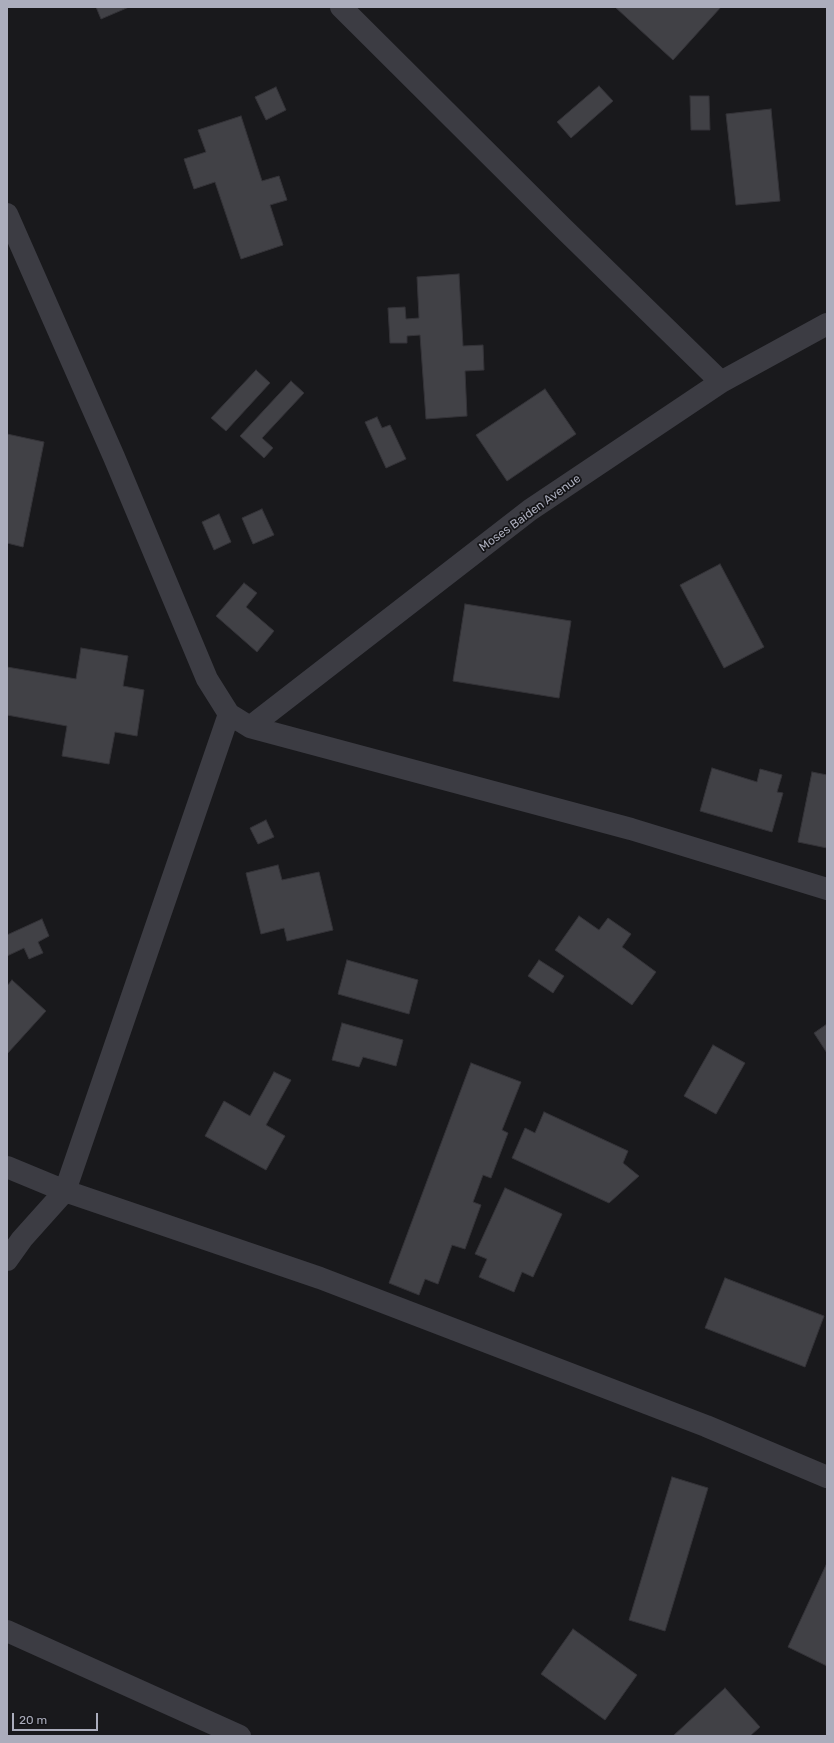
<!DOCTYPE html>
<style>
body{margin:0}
#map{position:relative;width:834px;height:1743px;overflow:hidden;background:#19191c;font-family:Rubik,sans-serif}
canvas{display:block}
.frame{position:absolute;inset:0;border:8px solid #abadbc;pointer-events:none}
.scale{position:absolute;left:12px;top:1713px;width:86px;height:18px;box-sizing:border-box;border:2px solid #abadbc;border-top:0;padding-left:5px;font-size:12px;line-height:14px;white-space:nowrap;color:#abadbc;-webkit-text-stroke:3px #141417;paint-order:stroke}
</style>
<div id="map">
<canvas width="834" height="1743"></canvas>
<div class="frame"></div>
<div class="scale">20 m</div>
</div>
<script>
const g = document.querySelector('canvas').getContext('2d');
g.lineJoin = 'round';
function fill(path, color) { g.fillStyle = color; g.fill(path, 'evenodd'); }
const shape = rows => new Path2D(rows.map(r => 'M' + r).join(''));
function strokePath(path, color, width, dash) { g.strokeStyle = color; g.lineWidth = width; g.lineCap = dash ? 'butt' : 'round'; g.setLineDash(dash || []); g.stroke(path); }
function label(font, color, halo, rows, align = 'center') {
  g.font = font + ' Rubik,sans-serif'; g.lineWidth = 3.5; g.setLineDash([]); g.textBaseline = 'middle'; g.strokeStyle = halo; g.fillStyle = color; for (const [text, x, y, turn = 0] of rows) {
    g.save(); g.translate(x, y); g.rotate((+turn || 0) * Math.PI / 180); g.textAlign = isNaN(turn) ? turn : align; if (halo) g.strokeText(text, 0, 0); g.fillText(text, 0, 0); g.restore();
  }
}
const building = shape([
 [96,7,129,7,101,19,96,7],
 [615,7,721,7,673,60,615,7],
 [599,86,613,101,571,138,557,122,599,86],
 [276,87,286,110,266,120,255,97,276,87],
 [690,96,709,96,710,130,691,130,690,96],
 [771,109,780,201,736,205,726,114,771,109],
 [241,116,262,181,279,176,287,200,270,205,283,245,241,259,215,182,194,189,184,159,206,152,198,130,241,116],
 [459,274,463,346,483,345,484,370,465,371,467,416,426,419,420,335,407,336,407,343,390,343,388,308,405,307,406,319,419,318,417,277,459,274],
 [256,370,270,383,226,431,211,418,256,370],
 [291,381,304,393,262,438,273,448,264,458,240,436,291,381],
 [545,389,576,434,507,481,476,435,545,389],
 [377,417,382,428,390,425,406,459,386,468,365,422,377,417],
 [7,434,44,442,23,547,7,543,7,434],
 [262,509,274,535,253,544,242,518,262,509],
 [219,514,231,542,214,550,202,522,219,514],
 [720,564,764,647,724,668,680,585,720,564],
 [244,583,257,593,246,607,274,631,257,652,216,616,244,583],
 [465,604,571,621,559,698,453,681,465,604],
 [81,648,128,656,123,686,144,690,137,736,115,732,109,764,62,756,67,726,7,715,7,667,76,679,81,648],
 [712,768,757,782,760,769,782,775,777,792,783,793,772,832,700,811,712,768],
 [812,772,827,775,827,848,798,842,812,772],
 [266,820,274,837,258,844,250,828,266,820],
 [278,865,282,880,319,872,333,930,287,941,284,928,261,934,246,873,278,865],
 [579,916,599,930,608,918,631,934,622,947,656,972,632,1005,555,950,579,916],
 [42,919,49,936,38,942,43,953,29,959,24,948,7,956,7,935,42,919],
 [347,960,418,980,409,1014,338,994,347,960],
 [539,960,564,976,553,993,528,976,539,960],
 [12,980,46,1011,7,1054,7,986,12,980],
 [342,1023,403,1040,396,1066,363,1057,359,1067,332,1060,342,1023],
 [827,1024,827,1053,814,1033,827,1024],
 [713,1045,745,1063,716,1114,684,1096,713,1045],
 [471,1063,521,1082,502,1130,508,1133,491,1178,483,1175,473,1202,481,1205,465,1249,452,1245,438,1284,425,1279,419,1295,389,1283,471,1063],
 [274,1072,291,1080,266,1125,285,1136,266,1170,205,1136,224,1101,250,1116,274,1072],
 [544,1112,628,1151,623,1163,639,1176,609,1203,512,1158,525,1128,535,1133,544,1112],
 [505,1188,562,1214,533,1277,522,1272,514,1292,479,1277,487,1259,475,1254,505,1188],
 [725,1278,824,1316,805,1367,705,1328,725,1278],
 [672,1477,708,1488,665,1631,629,1620,672,1477],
 [827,1563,827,1666,788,1647,827,1563],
 [573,1629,637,1675,605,1720,541,1674,573,1629],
 [725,1688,760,1727,750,1736,673,1736,725,1688]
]);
const minor = shape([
 [341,7,562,227,721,382],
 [7,214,114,457,207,679,229,714,250,727,631,829,827,889],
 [250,727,530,510,721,382,827,324],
 [7,1167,65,1191,320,1278,706,1426,827,1477],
 [7,1260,22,1239,65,1191,229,714],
 [7,1631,240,1736]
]);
const streetNames = [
 ["Moses Baiden Avenue",530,513,-36]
];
fill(building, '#414146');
strokePath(building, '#343338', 1);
strokePath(minor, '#3c3c43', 22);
label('12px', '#abadbc', '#141417', streetNames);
</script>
